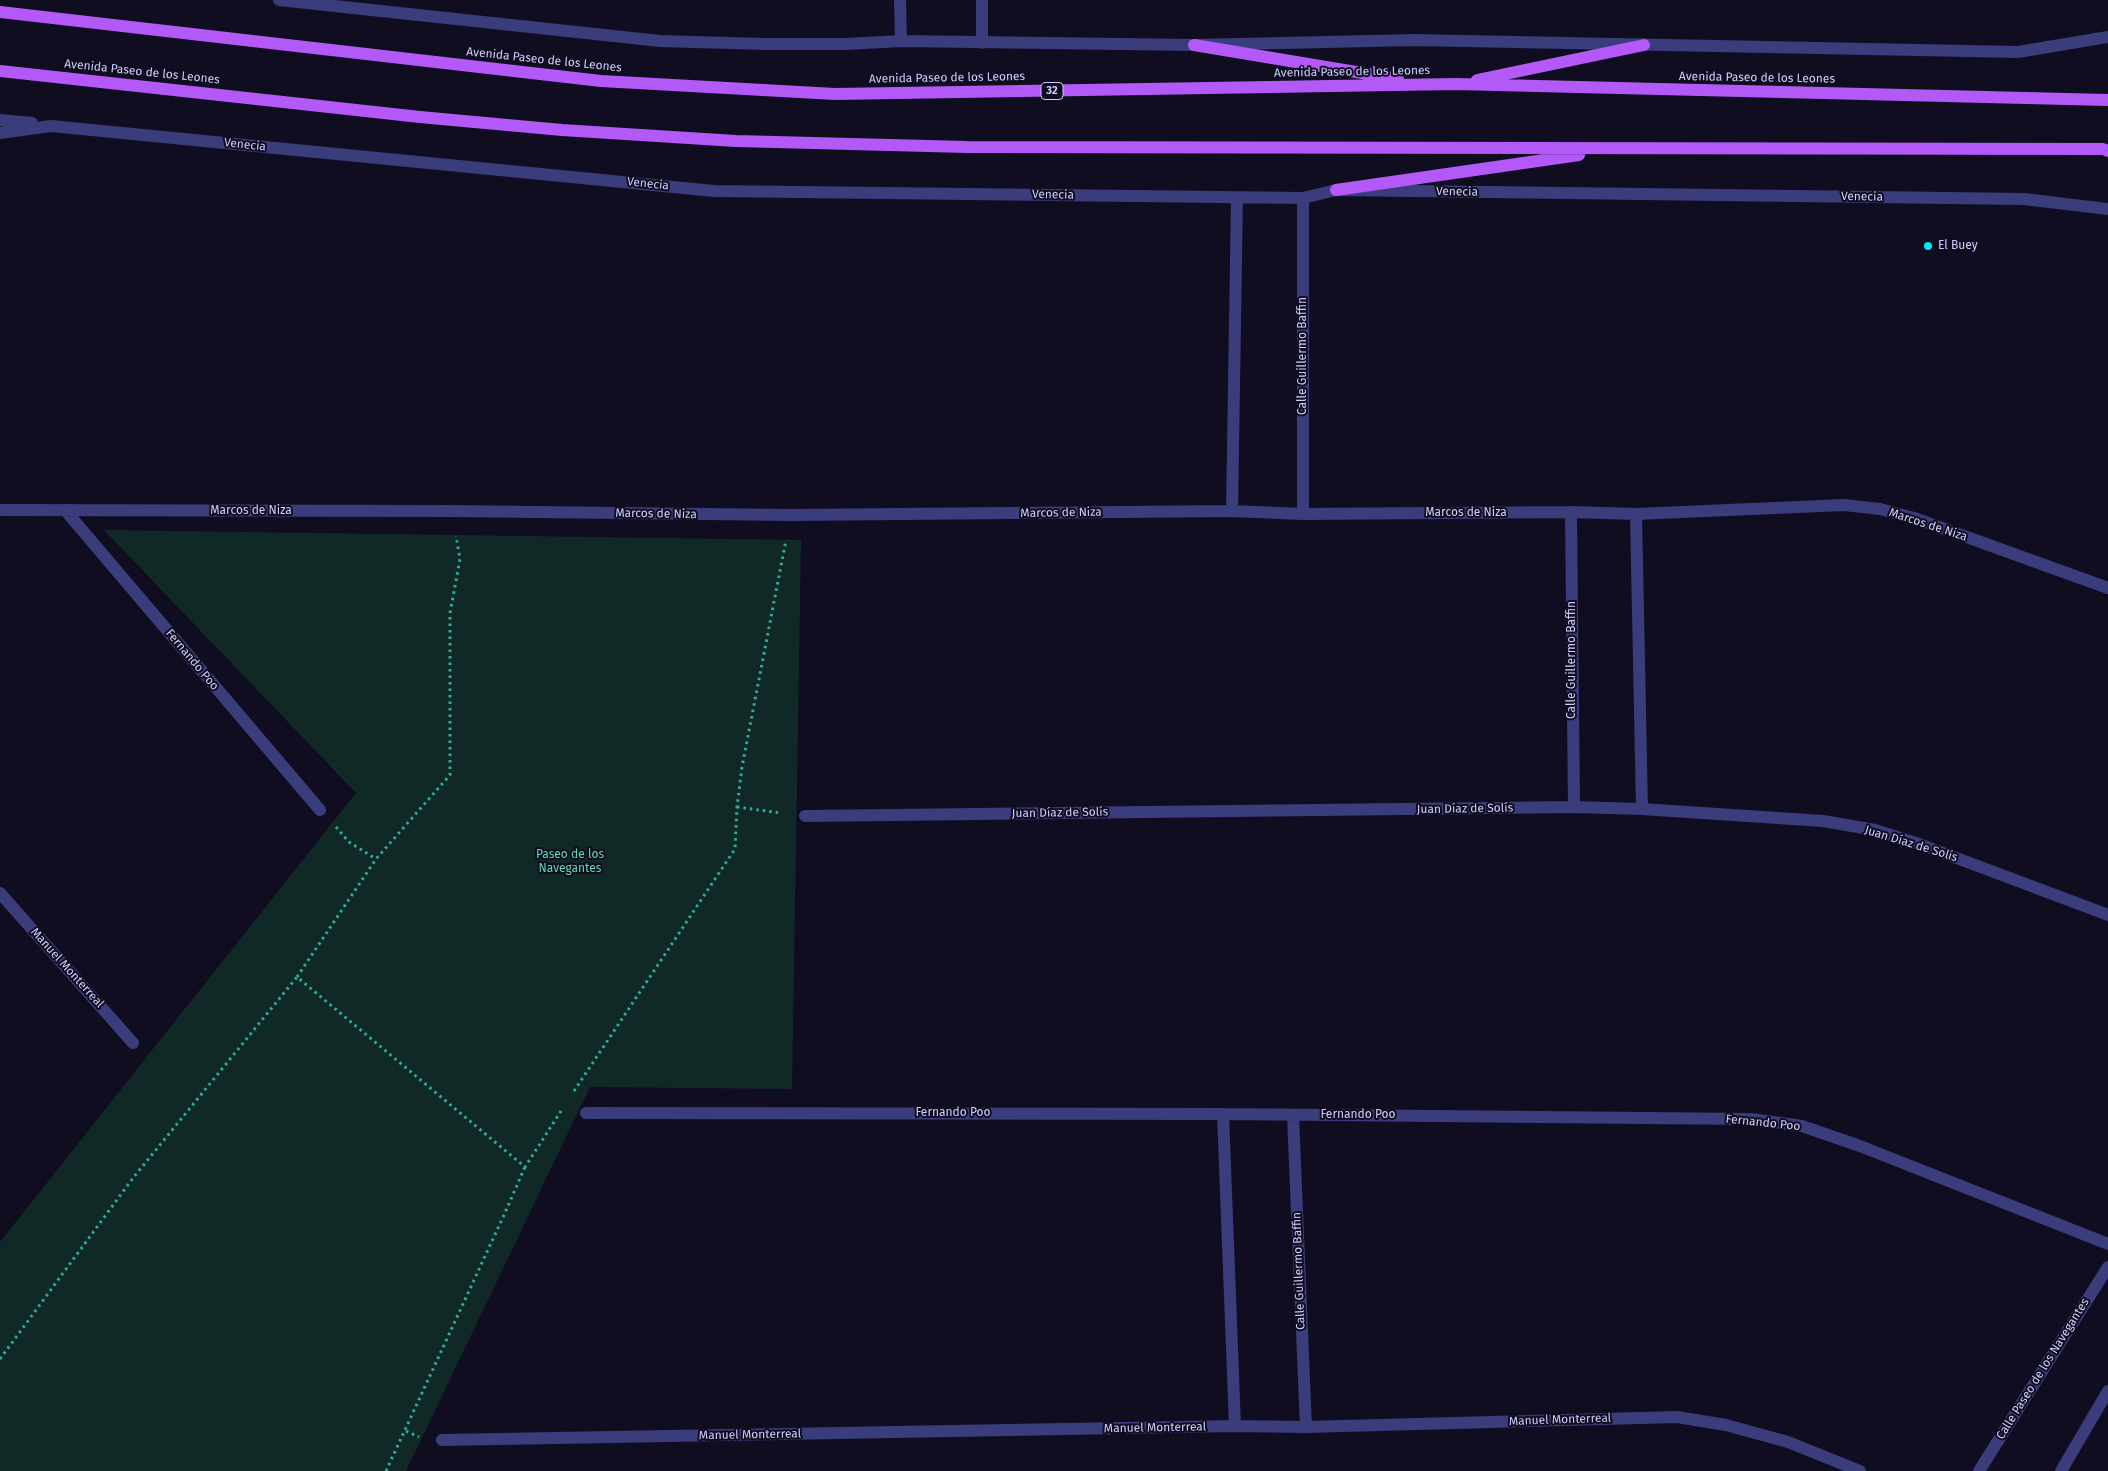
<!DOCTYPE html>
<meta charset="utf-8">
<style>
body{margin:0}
canvas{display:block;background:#0f0d1f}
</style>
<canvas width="2108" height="1471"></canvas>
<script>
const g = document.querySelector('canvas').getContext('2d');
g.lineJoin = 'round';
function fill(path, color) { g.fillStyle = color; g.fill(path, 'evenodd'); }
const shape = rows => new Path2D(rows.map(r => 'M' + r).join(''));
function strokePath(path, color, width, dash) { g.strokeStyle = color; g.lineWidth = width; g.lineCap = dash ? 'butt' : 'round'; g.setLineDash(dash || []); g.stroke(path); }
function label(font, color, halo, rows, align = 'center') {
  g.font = font + ' "Fira Sans",sans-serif'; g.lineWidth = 4; g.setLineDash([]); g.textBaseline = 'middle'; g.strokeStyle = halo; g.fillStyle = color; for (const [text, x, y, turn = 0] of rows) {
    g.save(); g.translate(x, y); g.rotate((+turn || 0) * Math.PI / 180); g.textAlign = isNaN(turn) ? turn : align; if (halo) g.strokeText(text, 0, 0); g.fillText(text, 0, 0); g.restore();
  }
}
const green = shape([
 [104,530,801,540,792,1089,590,1087,406,1471,0,1471,0,1242,356,793]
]);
const path = shape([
 [737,807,781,813],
 [336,827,349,842,376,859],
 [297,977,376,859,450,775,450,613,460,559,456,536],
 [574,1091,735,849,737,807,742,767,786,540],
 [0,1359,133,1178,297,977,525,1167,561,1111],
 [406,1431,419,1437],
 [386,1471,504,1215,525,1167]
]);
const minor = shape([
 [279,0,660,41,765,44,846,44,901,41,1194,45,1414,40,2018,52,2108,37],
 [900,0,901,41],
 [982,0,982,43],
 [0,120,32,123],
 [0,133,51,126,714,191,1303,198,1336,190,2024,199,2108,209],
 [1303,198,1303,514],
 [0,510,450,511,791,515,1232,511,1303,514,1571,512,1636,514,1844,505,1880,509,1914,518,2108,588],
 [65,510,320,810],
 [1232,511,1237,197],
 [1571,512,1574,807],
 [1636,514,1642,809],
 [805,816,1574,807,1642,809,1823,821,1875,830,1922,845,2108,915],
 [0,893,133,1043],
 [586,1113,1223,1114,1751,1119,1802,1126,1860,1146,2108,1244],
 [1223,1114,1235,1426],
 [1293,1115,1306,1427],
 [442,1440,1235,1426,1306,1427,1677,1417,1726,1425,1788,1442,1860,1471],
 [1979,1471,2108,1267],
 [2061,1471,2108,1391]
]);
const major = shape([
 [0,12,601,81,835,94,1456,84,2108,100],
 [1194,45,1398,79],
 [0,71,420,117,562,130,736,141,967,147,2103,149,2108,151],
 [1477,80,1644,45],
 [1336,190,1579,155]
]);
const markers = [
 [1928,246,5,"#09e6ed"]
];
const shields = [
 [1052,91,22]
];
const shieldNames = [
 ["32",1052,91]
];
const streetNames = [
 ["Avenida Paseo de los Leones",544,60,6],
 ["Avenida Paseo de los Leones",142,72,6],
 ["Avenida Paseo de los Leones",1352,72,-1],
 ["Avenida Paseo de los Leones",947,78,-1],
 ["Avenida Paseo de los Leones",1757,78,1],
 ["Venecia",245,145,6],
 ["Venecia",648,184,6],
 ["Venecia",1457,192,1],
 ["Venecia",1053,195,1],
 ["Venecia",1862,197,1],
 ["Calle Guillermo Baffin",1303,356,-90],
 ["Marcos de Niza",251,511],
 ["Marcos de Niza",1061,513,-1],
 ["Marcos de Niza",1466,513],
 ["Marcos de Niza",656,514,1],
 ["Marcos de Niza",1928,525,18],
 ["Fernando Poo",192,660,50],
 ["Calle Guillermo Baffin",1572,660,-90],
 ["Juan Díaz de Solís",1465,809,-1],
 ["Juan Díaz de Solís",1060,813,-1],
 ["Juan Díaz de Solís",1911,844,17],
 ["Manuel Monterreal",67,968,48],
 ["Fernando Poo",953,1113],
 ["Fernando Poo",1358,1115],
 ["Fernando Poo",1763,1123,6],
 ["Calle Guillermo Baffin",1299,1271,-92],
 ["Calle Paseo de los Navegantes",2043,1369,-58],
 ["Manuel Monterreal",1560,1420,-2],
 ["Manuel Monterreal",1155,1428,-1],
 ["Manuel Monterreal",750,1435,-1]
];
const poiNames = [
 ["El Buey",1938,246]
];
const parkNames = [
 ["Paseo de los",570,855],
 ["Navegantes",570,869]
];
fill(green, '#112926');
strokePath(path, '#32ac9c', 3, [2.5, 4]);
strokePath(minor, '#3a3c7c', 12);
strokePath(major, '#b259f8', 12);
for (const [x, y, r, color] of markers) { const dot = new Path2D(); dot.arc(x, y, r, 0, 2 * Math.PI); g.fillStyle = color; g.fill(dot); strokePath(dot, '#0f0d1f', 2); }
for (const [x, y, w] of shields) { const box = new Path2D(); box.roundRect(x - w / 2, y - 8.5, w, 17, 4); g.fillStyle = '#0f0d1f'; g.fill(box); strokePath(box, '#cfcdfd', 1); }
label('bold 11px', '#cfcdfd', null, shieldNames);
label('12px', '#cfcdfd', '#0f0d1f', streetNames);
label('12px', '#cfcdfd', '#0f0d1f', poiNames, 'left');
label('12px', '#5dd9b2', '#0f0d1f', parkNames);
</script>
